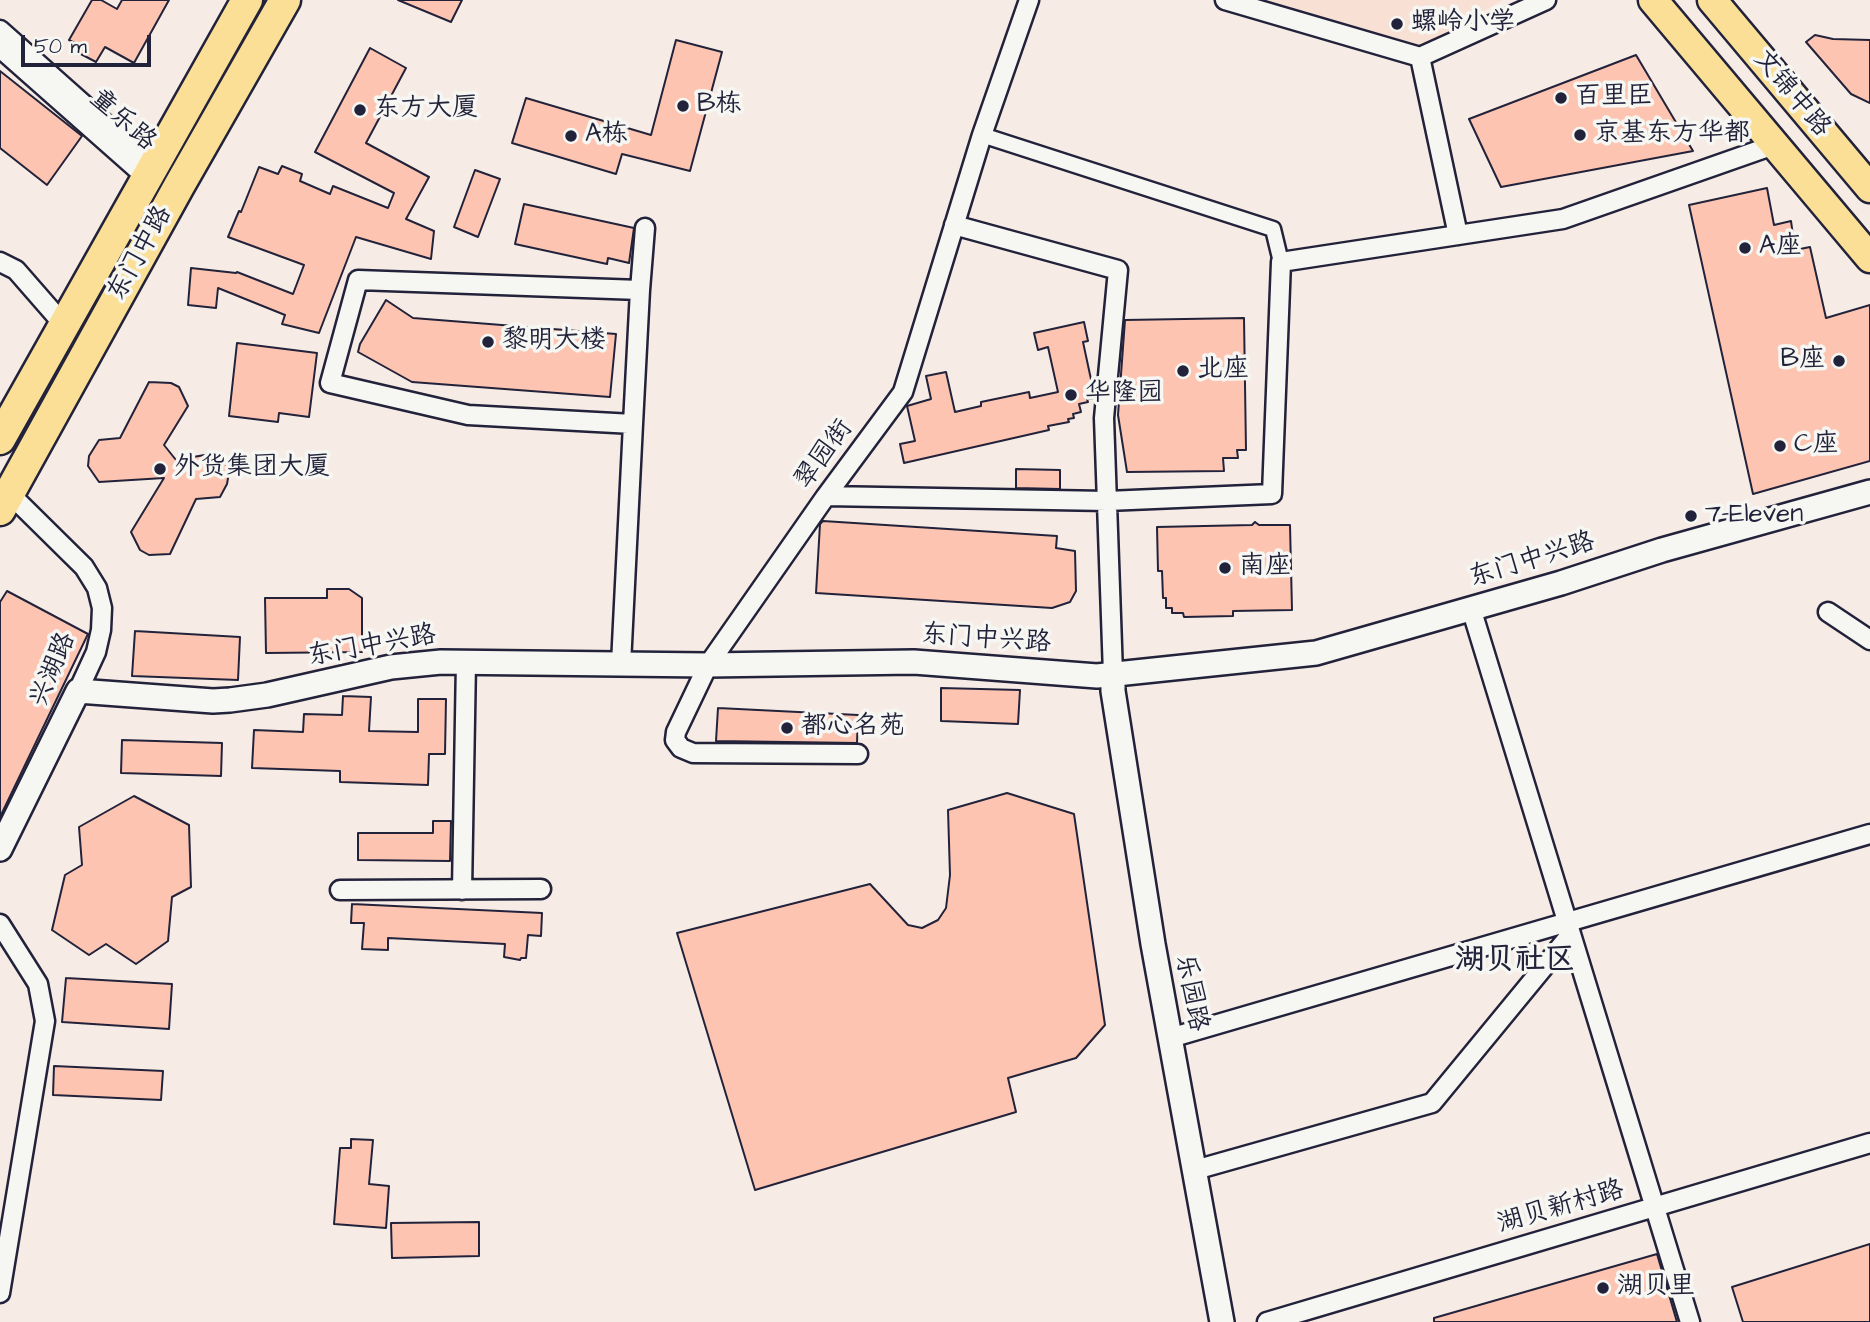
<!DOCTYPE html>
<meta charset="utf-8">
<style>
body{margin:0}
#map{position:relative;width:1870px;height:1322px;overflow:hidden;background:#f7ece5;font-family:"Architects Daughter",sans-serif}
canvas{display:block}
.scale{position:absolute;left:21px;top:35px;width:130px;height:32px;box-sizing:border-box;border:4px solid #22223b;border-top:0;padding-left:9px;font-size:21px;line-height:24px;white-space:nowrap;color:#22223b;-webkit-text-stroke:5px #f6f6f2;paint-order:stroke}
</style>
<div id="map">
<canvas width="1870" height="1322"></canvas>
<div class="scale">50 m</div>
</div>
<script>
const g = document.querySelector('canvas').getContext('2d');
g.lineJoin = 'round';
function fill(path, color) { g.fillStyle = color; g.fill(path, 'evenodd'); }
const shape = rows => new Path2D(rows.map(r => 'M' + r).join(''));
function strokePath(path, color, width, dash) { g.strokeStyle = color; g.lineWidth = width; g.lineCap = dash ? 'butt' : 'round'; g.setLineDash(dash || []); g.stroke(path); }
function label(font, color, halo, rows, align = 'center') {
  g.font = font + ' "Architects Daughter","LXGW WenKai TC",sans-serif'; g.lineWidth = 7; g.setLineDash([]); g.textBaseline = 'middle'; g.strokeStyle = halo; g.fillStyle = color; for (const [text, x, y, turn = 0] of rows) {
    g.save(); g.translate(x, y); g.rotate((+turn || 0) * Math.PI / 180); g.textAlign = isNaN(turn) ? turn : align; if (halo) g.strokeText(text, 0, 0); g.fillText(text, 0, 0); g.restore();
  }
}
const built = shape([
 [1248,0,1503,0,1418,49]
]);
const building = shape([
 [92,0,101,0,117,9,122,0,169,0,134,63,105,47,96,62,77,52,80,46,69,40,92,0],
 [398,0,462,0,451,22,398,0],
 [1815,35,1833,39,1870,40,1870,103,1851,94,1806,42,1815,35],
 [676,40,722,52,690,171,622,154,616,174,512,143,526,98,651,135,676,40],
 [370,48,406,68,366,143,429,177,406,219,434,231,431,259,356,237,319,333,282,324,285,315,218,288,216,308,188,305,191,268,236,273,237,272,293,294,304,265,228,237,239,211,241,212,259,167,278,174,282,166,302,174,300,181,330,194,333,186,388,208,394,193,315,152,370,48],
 [1636,55,1693,151,1501,187,1469,119,1636,55],
 [0,71,82,136,47,185,0,148,0,71],
 [475,170,500,179,478,237,454,227,475,170],
 [1767,188,1774,225,1791,221,1795,250,1810,247,1826,318,1870,305,1870,461,1753,494,1689,205,1767,188],
 [524,204,634,228,629,263,608,258,607,264,515,244,524,204],
 [386,300,413,318,616,334,610,397,412,382,358,352,360,344,386,300],
 [1244,318,1246,450,1237,450,1238,458,1223,458,1224,471,1127,472,1118,415,1125,320,1244,318],
 [1084,322,1088,341,1083,342,1095,398,1087,399,1088,402,1079,404,1081,412,1073,414,1074,418,1068,419,1069,422,1048,426,1049,430,904,463,900,444,915,441,907,406,931,399,926,376,946,372,955,412,981,406,981,402,1029,392,1030,398,1058,392,1048,347,1038,350,1034,333,1084,322],
 [237,343,317,353,309,417,279,413,278,422,229,416,237,343],
 [149,382,171,383,179,387,188,406,164,445,176,460,216,453,227,466,229,472,227,484,220,497,196,499,170,554,149,555,140,550,131,532,164,478,99,482,88,466,89,456,99,440,120,438,149,382],
 [1016,469,1060,470,1060,489,1016,488,1016,469],
 [823,521,1057,536,1056,548,1075,551,1076,591,1070,602,1052,608,816,593,820,524,823,521],
 [1255,522,1259,525,1290,525,1292,610,1233,611,1233,616,1184,617,1183,613,1172,613,1172,608,1166,608,1166,598,1163,598,1162,571,1158,571,1157,527,1252,525,1255,522],
 [327,589,349,589,362,598,362,652,266,653,265,598,327,598,327,589],
 [7,591,88,634,0,817,0,602,7,591],
 [135,631,240,637,238,680,132,676,135,631],
 [941,688,1020,690,1018,724,941,721,941,688],
 [343,696,371,697,369,731,418,732,418,699,446,699,445,754,429,754,428,785,340,782,340,771,252,768,254,730,303,732,304,714,342,715,343,696],
 [718,708,858,715,857,743,716,741,718,708],
 [122,740,222,743,221,776,121,773,122,740],
 [1007,793,1074,814,1105,1025,1076,1058,1008,1078,1016,1112,755,1190,677,933,870,884,908,925,922,928,938,920,946,908,950,875,948,810,1007,793],
 [134,796,189,825,191,887,172,897,168,941,136,964,106,944,89,955,52,930,65,875,82,865,79,827,134,796],
 [433,821,451,821,450,861,358,860,358,833,433,833,433,821],
 [352,904,542,913,541,936,528,935,526,958,521,958,520,960,504,957,505,944,388,938,388,950,362,949,364,923,351,923,352,904],
 [66,978,172,984,169,1029,62,1022,66,978],
 [54,1066,163,1071,161,1100,53,1095,54,1066],
 [351,1139,373,1140,369,1184,389,1186,386,1228,334,1224,340,1148,351,1148,351,1139],
 [479,1222,479,1256,392,1258,391,1223,479,1222],
 [1870,1244,1870,1322,1743,1322,1732,1287,1870,1244],
 [1657,1254,1677,1322,1434,1322,1434,1318,1657,1254]
]);
const pedestrian = shape([
 [982,135,1273,229,1281,262]
]);
const minor = shape([
 [1225,0,1420,57,1546,0],
 [0,30,153,166],
 [0,48,146,177],
 [1420,57,1458,235],
 [954,225,1118,270,1104,418,1113,674],
 [0,262,16,270,64,325],
 [640,290,645,228],
 [9,493,84,567,97,588,102,608,101,630,96,652,78,691],
 [826,496,1107,501,1272,494,1281,262,1563,219,1774,145],
 [1471,608,1690,1322],
 [1828,612,1870,640],
 [621,664,633,424,640,290,358,280,330,383,468,415,633,424],
 [858,754,693,753,681,748,675,740,676,732,708,665,826,496,903,392,982,135,1029,0],
 [340,890,541,889],
 [462,890,466,661],
 [0,924,38,984,45,1021,0,1293],
 [1170,1038,1870,834],
 [1195,1170,1432,1103,1571,934],
 [1267,1322,1870,1143]
]);
const tertiary = shape([
 [1113,674,1113,691,1153,944,1222,1322],
 [0,849,78,691,213,701,230,700,267,695,391,667,441,662,708,665,914,662,1097,676,1316,653,1561,583,1662,550,1870,492]
]);
const primary = shape([
 [1653,0,1870,258],
 [1712,0,1870,188]
]);
const trunk = shape([
 [0,439,247,0],
 [0,510,179,186,285,0]
]);
const markers = [
 [1397,24,7,"#22223b"],
 [1561,98,7,"#22223b"],
 [683,106,7,"#22223b"],
 [360,110,7,"#22223b"],
 [1580,135,7,"#22223b"],
 [571,136,7,"#22223b"],
 [1745,248,7,"#22223b"],
 [488,342,7,"#22223b"],
 [1839,361,7,"#22223b"],
 [1183,371,7,"#22223b"],
 [1071,395,7,"#22223b"],
 [1780,446,7,"#22223b"],
 [160,469,7,"#22223b"],
 [1691,516,7,"#22223b"],
 [1225,568,7,"#22223b"],
 [787,728,7,"#22223b"],
 [1603,1288,7,"#22223b"]
];
const poiNames = [
 ["螺岭小学",1411,24],
 ["百里臣",1575,98],
 ["B栋",697,106],
 ["东方大厦",374,110],
 ["京基东方华都",1594,135],
 ["A栋",585,136],
 ["A座",1759,248],
 ["黎明大楼",502,342],
 ["B座",1825,361,"right"],
 ["北座",1197,371],
 ["华隆园",1085,395],
 ["C座",1794,446],
 ["外货集团大厦",174,469],
 ["7-Eleven",1705,516],
 ["南座",1239,568],
 ["都心名苑",801,728],
 ["湖贝里",1617,1288]
];
const streetNames = [
 ["文锦中路",1791,94,50],
 ["童乐路",122,121,41],
 ["东门中路",141,254,-61],
 ["翠园街",825,455,-54],
 ["东门中兴路",1532,561,-17],
 ["东门中兴路",986,640,4],
 ["东门中兴路",372,647,-10],
 ["兴湖路",54,670,-67],
 ["乐园路",1190,993,79],
 ["湖贝新村路",1561,1208,-16]
];
const quarterNames = [
 ["湖贝社区",1515,962]
];
fill(built, '#f9e0d5');
fill(building, '#fdc5b1');
strokePath(building, '#22223b', 2);
strokePath(pedestrian, '#22223b', 19);
strokePath(minor, '#22223b', 23);
strokePath(tertiary, '#22223b', 28);
strokePath(primary, '#22223b', 33);
strokePath(trunk, '#22223b', 35);
strokePath(pedestrian, '#f6f6f2', 14);
strokePath(minor, '#f6f6f2', 18);
strokePath(tertiary, '#f6f6f2', 23);
strokePath(primary, '#fbdf96', 28);
strokePath(trunk, '#fbdf96', 30);
for (const [x, y, r, color] of markers) { const dot = new Path2D(); dot.arc(x, y, r, 0, 2 * Math.PI); g.fillStyle = color; g.fill(dot); strokePath(dot, '#f6f6f2', 2.5); }
label('26px', '#22223b', '#f6f6f2', poiNames, 'left');
label('26px', '#22223b', '#f6f6f2', streetNames);
label('bold 30px', '#22223b', '#f6f6f2', quarterNames);
</script>
